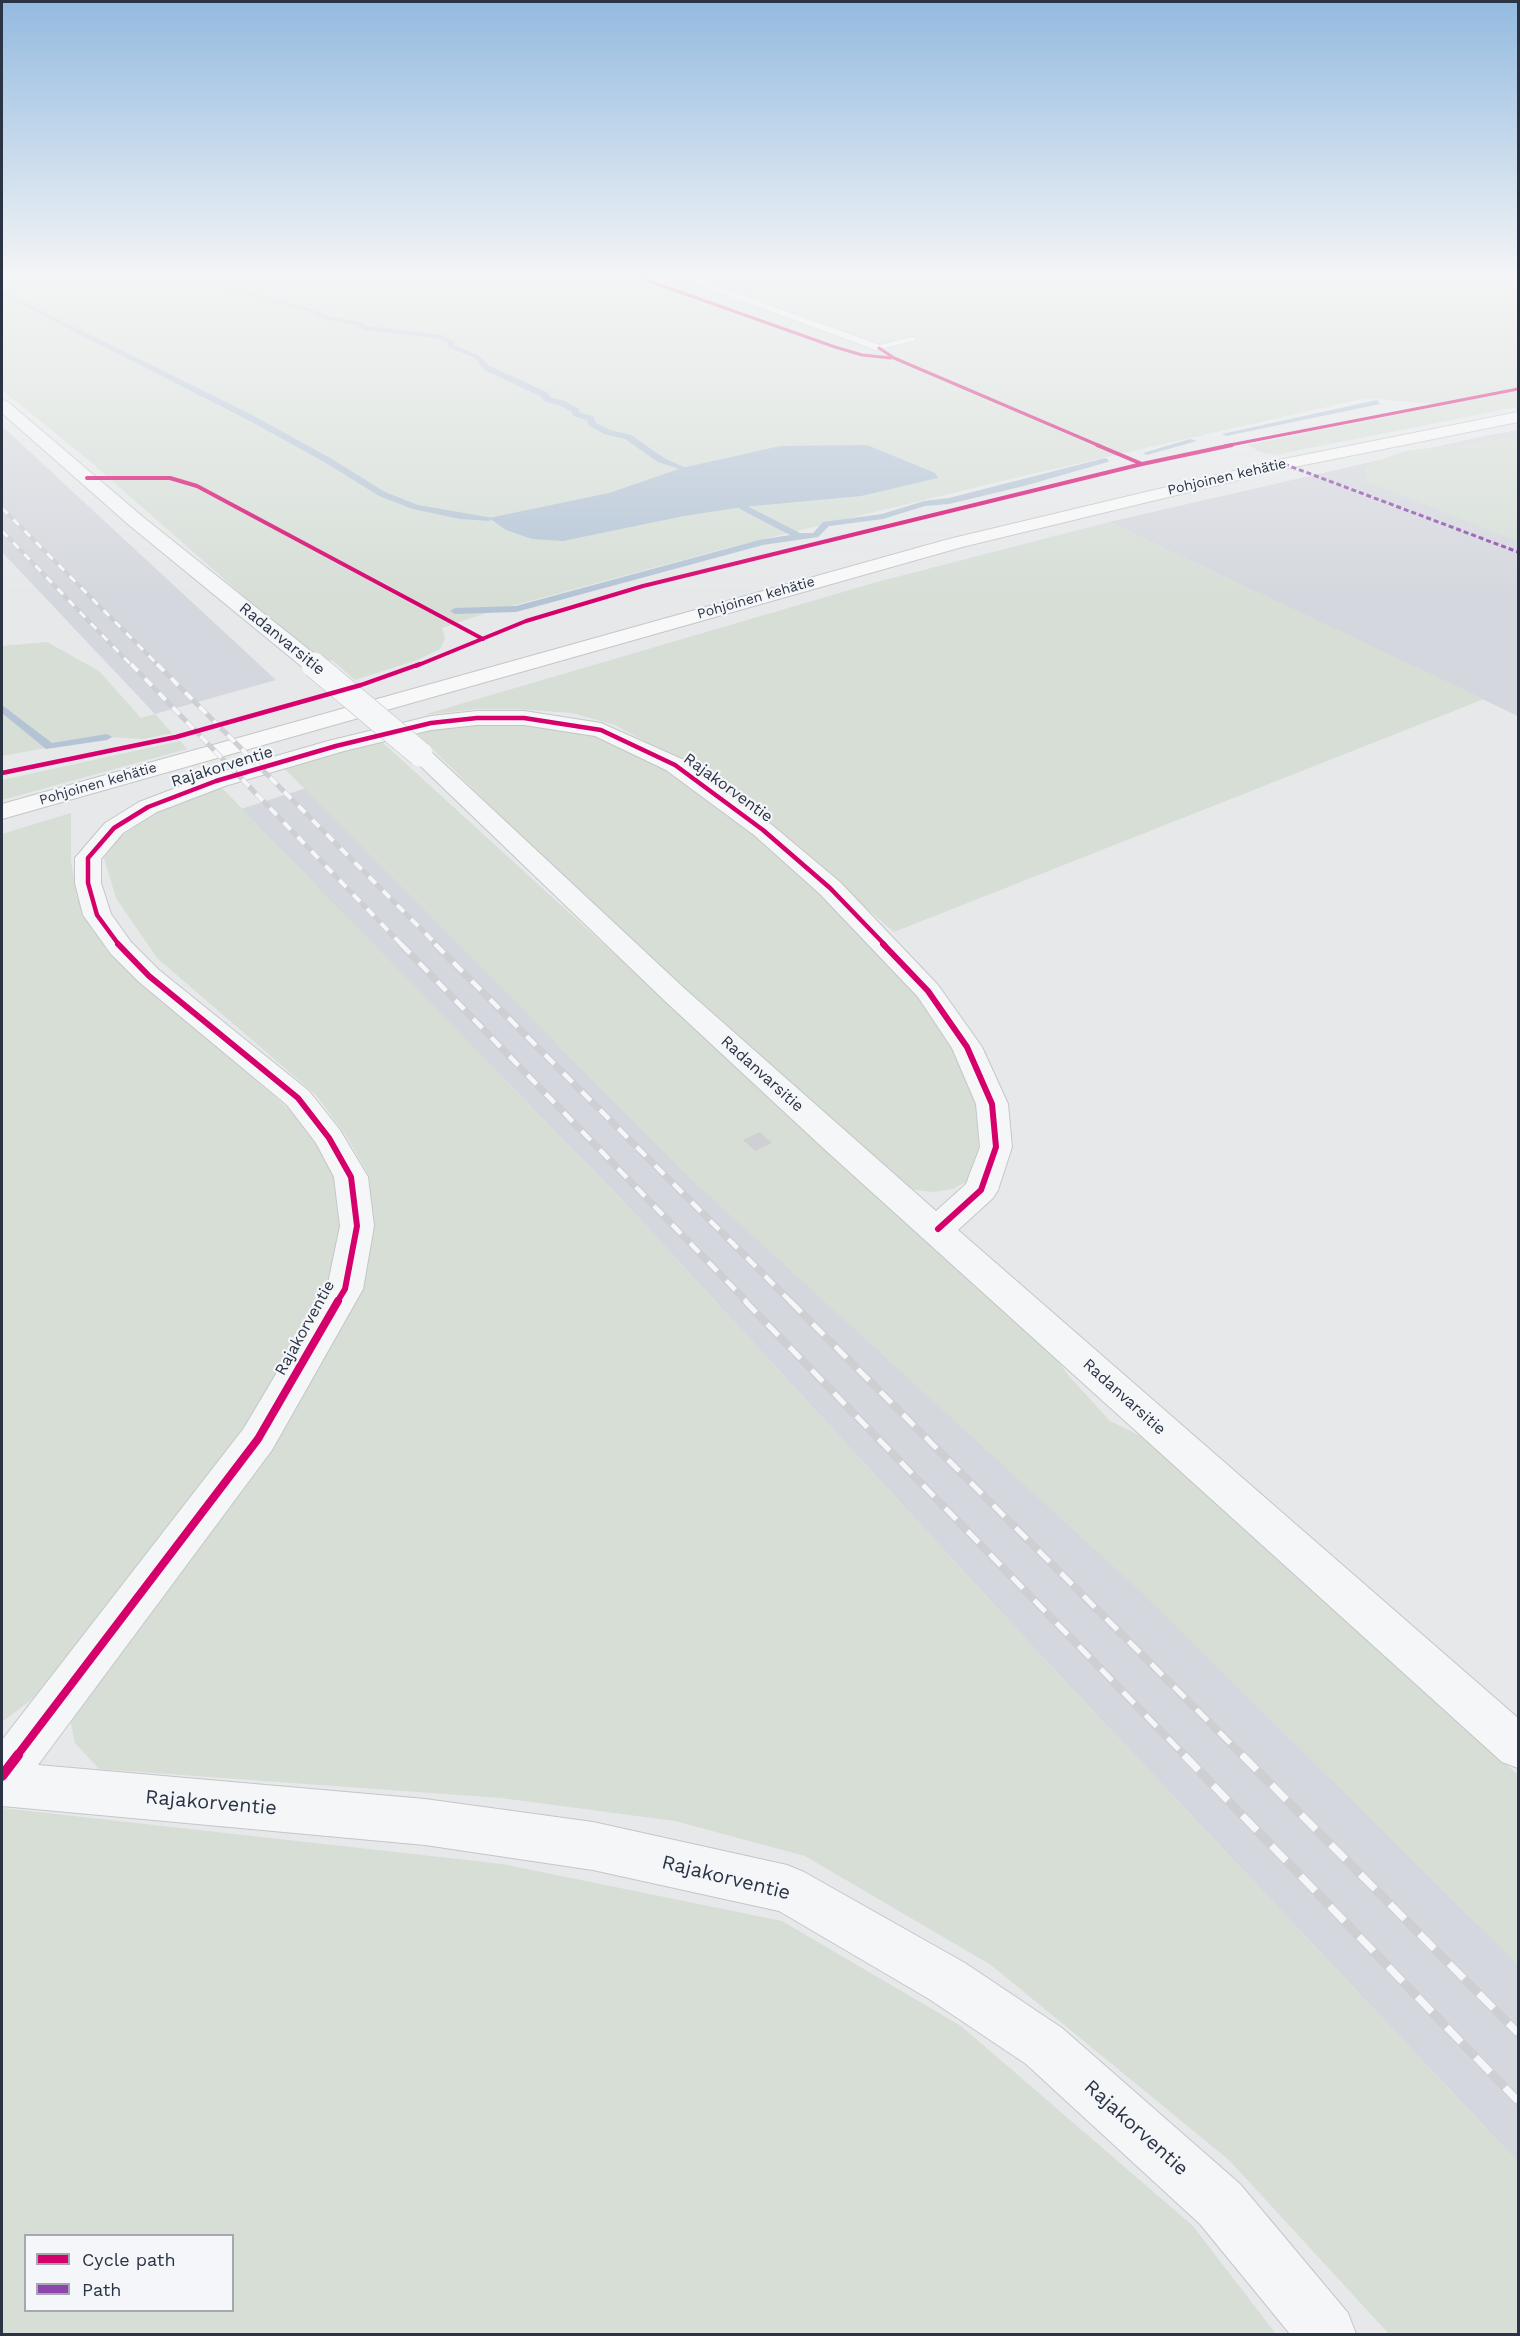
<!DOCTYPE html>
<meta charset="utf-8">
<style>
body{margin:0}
#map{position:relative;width:1520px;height:2336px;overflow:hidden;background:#e6e8ea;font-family:"Work Sans",sans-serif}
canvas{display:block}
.frame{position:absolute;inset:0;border:3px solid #2b3445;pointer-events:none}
.legend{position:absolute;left:24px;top:2234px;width:210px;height:78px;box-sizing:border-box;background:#f4f6f9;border:2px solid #a4a8b1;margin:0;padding:8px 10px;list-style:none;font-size:18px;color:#2b3445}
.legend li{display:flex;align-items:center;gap:12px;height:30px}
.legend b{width:30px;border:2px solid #a4a8b1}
</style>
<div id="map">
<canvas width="1520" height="2336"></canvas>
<div class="frame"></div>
<ul class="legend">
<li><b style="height:8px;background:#d6006c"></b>Cycle path</li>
<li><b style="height:8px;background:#8e44ad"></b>Path</li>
</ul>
</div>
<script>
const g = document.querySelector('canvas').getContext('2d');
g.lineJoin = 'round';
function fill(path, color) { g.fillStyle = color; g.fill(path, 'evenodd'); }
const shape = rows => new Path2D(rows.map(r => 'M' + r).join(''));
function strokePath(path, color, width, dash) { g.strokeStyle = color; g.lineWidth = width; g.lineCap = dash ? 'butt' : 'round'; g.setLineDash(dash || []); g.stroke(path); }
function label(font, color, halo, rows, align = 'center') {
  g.font = font + ' "Work Sans",sans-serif'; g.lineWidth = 4.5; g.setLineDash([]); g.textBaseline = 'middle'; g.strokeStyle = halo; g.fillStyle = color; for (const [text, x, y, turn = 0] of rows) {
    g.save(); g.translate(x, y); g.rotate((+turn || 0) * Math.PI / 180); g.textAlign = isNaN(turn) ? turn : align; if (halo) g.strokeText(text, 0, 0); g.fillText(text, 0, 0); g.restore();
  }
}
const built = shape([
 [2,426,276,680,155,714,2,552],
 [1518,430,1518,716,1109,522,1484,436],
 [371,767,1518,1817,1518,2162,1047,1662,624,1202,241,809]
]);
const green = shape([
 [2,273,1518,273,1518,407,1275,455,1263,453,1247,445,1441,405,1366,398,1006,480,727,548,489,612,442,628,445,638,440,649,417,660,355,680,332,660,320,663,87,459,2,390],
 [1518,437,1518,542,1365,481,1365,466,1405,451],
 [1109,522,1484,699,894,932,721,783,615,725,572,713,517,709,477,709,423,715,877,582],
 [47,642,99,671,141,718,155,714,172,733,144,739,106,737,2,756,2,646],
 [487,721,580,730,647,758,707,796,753,832,817,889,917,992,975,1083,979,1156,969,1180,953,1189,933,1192,909,1189,577,891,414,731],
 [380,740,791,1115,1040,1336,1068,1375,1110,1421,1149,1440,1518,1775,1518,1965,1143,1594,683,1172,283,767],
 [180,741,187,749,2,800,2,780],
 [222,788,624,1202,1047,1662,1518,2162,1518,2334,1389,2334,1229,2160,991,1965,805,1856,675,1821,501,1798,99,1769,75,1743,71,1723,87,1687,372,1234,369,1176,347,1137,316,1095,157,958,116,898,104,858,119,838,151,814],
 [71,813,71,861,77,897,107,951,291,1111,320,1144,338,1182,343,1230,333,1283,234,1445,53,1683,2,1722,2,834],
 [2,1808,502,1864,782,1921,961,2026,1193,2226,1276,2334,2,2334],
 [26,2236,232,2236,232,2310,26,2310]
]);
const water = shape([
 [867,445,935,473,938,478,861,496,743,507,684,516,563,541,532,539,506,530,489,518,609,493,682,468,780,446]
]);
const stream = shape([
 [166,273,177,273,315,310,328,316,360,322,367,326,441,335,455,342,454,345,479,356,490,366,546,392,552,398,565,401,579,409,580,413,593,416,596,423,610,430,631,435,664,458,686,468,682,470,658,462,625,439,604,434,588,425,587,420,573,416,572,412,559,405,546,402,540,396,484,370,475,358,447,347,448,343,437,338,365,330,356,325,324,319,311,312,166,273],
 [2,291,254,416,332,459,385,492,418,505,493,518,489,521,460,519,413,509,379,496,326,463,248,420,2,295,2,291],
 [1377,400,1380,404,1226,436,1222,434,1377,400],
 [1190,439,1197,441,1147,455,1143,453,1190,439],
 [1105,458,1109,460,1108,462,1024,486,949,504,925,506,883,519,829,526,818,537,763,545,516,612,455,614,450,611,455,608,516,606,759,540,790,535,740,509,739,507,743,504,800,533,813,533,823,522,882,514,924,501,949,498,1105,458],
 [2,705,52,743,107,734,112,737,107,740,46,749,2,713,2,705]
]);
const building = shape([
 [760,1132,772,1143,755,1151,743,1140]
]);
const lane = shape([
 [667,273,680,273,880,345,912,337,917,340,876,350,667,273]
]);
const street = shape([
 [2,400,8,402,143,517,322,660,325,665,322,670,306,670,129,525,2,413,2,400],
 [477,711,524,711,601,723,684,760,772,825,840,882,938,985,982,1047,1008,1104,1012,1147,998,1190,993,1198,958,1230,1518,1718,1518,1768,1502,1762,822,1147,665,1001,408,754,412,749,420,747,428,749,685,989,936,1211,966,1184,980,1147,976,1104,952,1048,918,997,820,894,754,835,666,770,595,736,524,725,477,725,431,730,344,751,225,786,157,812,123,833,101,859,101,883,111,914,131,942,159,970,309,1091,340,1130,368,1177,374,1226,363,1289,272,1450,38,1765,425,1799,593,1822,787,1865,804,1872,965,1963,1062,2028,1240,2184,1348,2313,1356,2334,1290,2334,1200,2224,1026,2064,929,1999,779,1911,593,1870,425,1845,2,1806,2,1740,244,1428,327,1288,340,1226,334,1177,316,1143,287,1105,139,982,111,954,83,915,75,883,75,858,105,823,139,802,207,776,328,741,431,716,477,711]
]);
const secondary = shape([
 [1518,412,1518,422,1284,469,962,547,2,819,2,804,949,539,1284,459,1518,412]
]);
const railFar4 = shape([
 [2,508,159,666],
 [2,531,132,666]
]);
const railFar3 = shape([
 [131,664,402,945],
 [157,664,437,945]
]);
const railFar2 = shape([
 [401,944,747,1302],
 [435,944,791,1302]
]);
const railFar1 = shape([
 [745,1301,1186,1757],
 [790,1301,1244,1757]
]);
const rail = shape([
 [1184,1755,1518,2101],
 [1242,1755,1518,2033]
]);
const streetBridge = shape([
 [314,665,420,754]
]);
const quiet = shape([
 [1284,464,1518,552]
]);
const cyclewayFar5 = shape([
 [626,273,835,347,862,355,891,358],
 [879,348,894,358,1100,446],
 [1225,446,1518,389]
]);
const cyclewayFar4 = shape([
 [1097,445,1142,464],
 [87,478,170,478,197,486,483,639],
 [416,666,526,621,643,586,1142,464,1232,445]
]);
const cyclewayFar3 = shape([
 [2,773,176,737,361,685,420,664],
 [119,945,97,915,88,883,88,858,114,828,148,807,216,781,336,746,431,723,477,718,524,718,601,730,675,765,763,830,830,888,885,945]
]);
const cyclewayFar2 = shape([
 [118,944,149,976,298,1098,329,1138,351,1177,357,1226,345,1289,337,1302],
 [883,944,928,991,967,1047,992,1104,996,1147,981,1190,938,1229]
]);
const cyclewayFar1 = shape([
 [16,1757,258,1439,338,1301]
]);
const cycleway = shape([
 [2,1776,18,1755]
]);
const farStreetnames = [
 ["Pohjoinen kehätie",1227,477,-13],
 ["Pohjoinen kehätie",756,598,-16],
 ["Pohjoinen kehätie",98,784,-16]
];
const streetNames = [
 ["Radanvarsitie",282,639,39],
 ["Rajakorventie",222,767,-17],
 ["Rajakorventie",728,788,36],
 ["Radanvarsitie",762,1074,42],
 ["Rajakorventie",305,1328,-61],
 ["Radanvarsitie",1124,1397,42]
];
const nearStreetnames = [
 ["Rajakorventie",211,1803,5],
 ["Rajakorventie",726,1878,14],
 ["Rajakorventie",1136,2128,42]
];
fill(built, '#d4d7dd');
fill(green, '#d6ded6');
fill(water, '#b4c4d5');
fill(stream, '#b4c4d5');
fill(building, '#ced0d3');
strokePath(lane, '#c4c6c8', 2);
strokePath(street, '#c4c6c8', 2);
strokePath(secondary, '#c4c6c8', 2);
fill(lane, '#f5f6f7');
fill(street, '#f5f6f7');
fill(secondary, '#f8f8f8');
strokePath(railFar4, '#cecfd2', 4.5);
strokePath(railFar3, '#cecfd2', 5);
strokePath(railFar2, '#cecfd2', 7);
strokePath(railFar1, '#cecfd2', 8);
strokePath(rail, '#cecfd2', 9);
strokePath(railFar4, '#f4f6f9', 3, [8]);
strokePath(railFar3, '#f4f6f9', 4, [10]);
strokePath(railFar2, '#f4f6f9', 4.5, [13]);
strokePath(railFar1, '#f4f6f9', 5, [16]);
strokePath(rail, '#f4f6f9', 7, [21]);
strokePath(streetBridge, '#c4c6c8', 26, []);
strokePath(streetBridge, '#f5f6f7', 25);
strokePath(quiet, '#8e44ad', 3, [5, 3]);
strokePath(cyclewayFar5, '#d6006c', 3);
strokePath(cyclewayFar4, '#d6006c', 4);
strokePath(cyclewayFar3, '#d6006c', 4.5);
strokePath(cyclewayFar2, '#d6006c', 6);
strokePath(cyclewayFar1, '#d6006c', 8);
strokePath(cycleway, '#d6006c', 10);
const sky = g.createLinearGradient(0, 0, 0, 600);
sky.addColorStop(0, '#93bae0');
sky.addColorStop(0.46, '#f4f5f6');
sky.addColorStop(1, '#f4f5f600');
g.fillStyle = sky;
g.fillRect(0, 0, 1520, 600);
label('14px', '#2b3445', '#f4f6f9', farStreetnames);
label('16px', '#2b3445', '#f4f6f9', streetNames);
label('20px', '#2b3445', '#f4f6f9', nearStreetnames);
</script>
